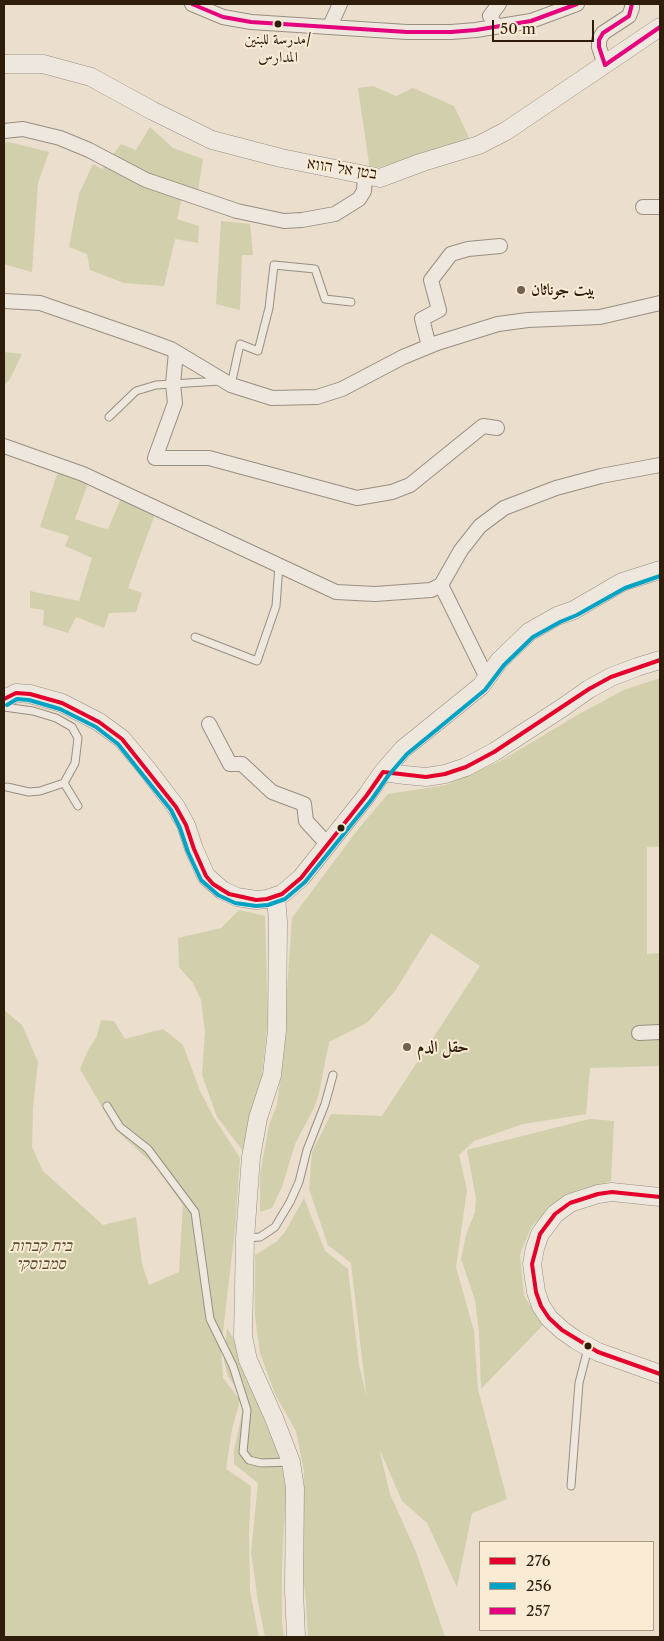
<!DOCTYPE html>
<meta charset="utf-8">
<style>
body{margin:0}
#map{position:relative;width:664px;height:1641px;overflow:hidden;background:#ebdecc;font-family:"Libre Caslon Text",serif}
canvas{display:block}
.frame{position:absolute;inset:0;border:5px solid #2f1d0c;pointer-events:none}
.legend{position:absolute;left:479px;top:1541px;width:175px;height:90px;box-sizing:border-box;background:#faebd5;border:1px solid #a99985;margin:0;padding:6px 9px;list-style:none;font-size:15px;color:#2f1d0c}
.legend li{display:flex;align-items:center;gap:10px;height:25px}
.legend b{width:25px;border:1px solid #a99985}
.scale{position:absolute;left:492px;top:20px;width:102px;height:22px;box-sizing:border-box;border:2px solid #2f1d0c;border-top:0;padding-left:6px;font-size:15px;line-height:18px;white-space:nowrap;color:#2f1d0c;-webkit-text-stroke:4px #faebd5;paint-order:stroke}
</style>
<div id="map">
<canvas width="664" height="1641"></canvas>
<div class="frame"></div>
<ul class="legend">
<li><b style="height:6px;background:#e4002b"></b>276</li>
<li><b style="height:6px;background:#02a2c4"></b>256</li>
<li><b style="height:6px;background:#e5007d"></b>257</li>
</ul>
<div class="scale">50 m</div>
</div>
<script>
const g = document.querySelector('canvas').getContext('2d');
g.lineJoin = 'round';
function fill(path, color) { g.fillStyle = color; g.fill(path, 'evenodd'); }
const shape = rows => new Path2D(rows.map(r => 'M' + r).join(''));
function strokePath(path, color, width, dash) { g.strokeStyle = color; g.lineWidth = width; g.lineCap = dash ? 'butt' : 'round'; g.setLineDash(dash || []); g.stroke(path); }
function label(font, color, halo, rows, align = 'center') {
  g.font = font + ' "Libre Caslon Text",Amiri,"Frank Ruhl Libre",serif'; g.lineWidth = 4; g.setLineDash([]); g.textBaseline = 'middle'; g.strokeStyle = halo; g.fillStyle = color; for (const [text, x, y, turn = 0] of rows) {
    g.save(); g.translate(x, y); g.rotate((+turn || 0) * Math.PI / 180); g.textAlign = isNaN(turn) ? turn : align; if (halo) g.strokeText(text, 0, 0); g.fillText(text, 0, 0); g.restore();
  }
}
const green = shape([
 [373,86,396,96,413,88,454,106,470,140,370,170,358,88],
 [150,127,173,148,203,159,198,191,185,185,177,219,199,226,198,243,175,239,164,286,124,283,90,270,87,254,69,247,79,194,93,164,102,169,121,144,136,150],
 [4,141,49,152,38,183,32,272,4,264],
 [221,221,250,224,253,255,242,255,240,310,216,304],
 [4,352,22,354,10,379,4,386],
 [58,471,88,483,75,519,102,528,108,529,121,498,155,514,128,588,142,593,136,612,109,613,104,628,76,617,68,633,43,625,44,610,30,608,30,591,79,601,92,558,65,546,69,536,40,527],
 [660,678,660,847,647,847,647,954,660,953,660,1066,590,1068,586,1114,523,1124,474,1141,459,1155,467,1190,456,1267,474,1331,478,1389,507,1499,472,1513,457,1587,427,1523,402,1501,379,1448,390,1494,416,1552,445,1637,308,1637,306,1602,300,1549,304,1471,296,1431,275,1394,260,1353,255,1316,255,1255,276,1242,285,1232,304,1198,325,1251,348,1269,359,1365,367,1397,363,1367,351,1263,328,1245,309,1189,312,1152,331,1114,382,1116,480,966,431,933,395,991,367,1023,329,1042,319,1093,314,1108,295,1144,282,1187,272,1208,260,1212,260,1175,269,1125,277,1105,282,1063,292,918,359,828,388,794,446,785,502,760,581,713,624,690],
 [239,910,265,916,268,1018,262,1076,253,1105,243,1151,217,1117,202,1075,205,1032,201,1000,193,983,179,967,178,938,221,928],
 [4,1010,22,1025,38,1062,33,1108,32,1147,43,1171,103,1225,136,1217,142,1264,149,1285,179,1272,183,1205,156,1167,115,1129,80,1069,88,1050,97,1036,101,1020,114,1021,125,1039,163,1029,183,1045,200,1091,213,1116,240,1158,235,1229,221,1349,223,1378,240,1400,232,1429,226,1469,251,1486,249,1535,250,1591,259,1637,4,1637],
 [590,1119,614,1121,611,1181,562,1197,531,1227,520,1255,524,1296,543,1325,481,1389,479,1332,475,1300,461,1259,466,1235,475,1212,476,1198,467,1150],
 [227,1328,234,1339,245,1372,281,1461,286,1490,282,1565,282,1621,284,1637,265,1637,258,1602,251,1552,258,1483,234,1464,234,1450,245,1401,228,1376,224,1361]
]);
const service = shape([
 [231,385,240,344,258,351,269,308,274,265,315,269,325,299,351,302],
 [109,417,136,391,156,385,220,381],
 [195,637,257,661,276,606,279,565],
 [4,707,33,711,56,718,72,727,78,738,75,763,64,783,40,791,29,792,7,787],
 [64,783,78,806],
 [107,1106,120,1127,148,1149,195,1212,210,1319,233,1366,247,1410,243,1452,249,1460,261,1463,291,1462],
 [245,1238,260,1237,275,1227,290,1202,299,1182,307,1150,325,1104,333,1075],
 [571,1486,579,1383,588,1348]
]);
const minor = shape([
 [192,4,223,17,251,22,407,32,451,32,476,30,531,21,577,4],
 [330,26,340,4],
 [496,26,490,16,499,4],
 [605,65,599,47,599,40,603,33,629,16,632,8,632,4],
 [4,131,23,129,60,138,89,150,146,180,237,211,284,221,302,220,335,214,359,199,364,191,365,175],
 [643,207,660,207],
 [4,301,40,303,141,338,171,349,231,385,272,398,317,397,342,389,403,357,437,343,498,324,528,320,600,317,660,303],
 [429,346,422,319,439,310,431,280,451,254,468,249,500,246],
 [176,352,173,384,175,403,155,458,209,458,357,498,392,492,410,485,483,426,497,428],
 [4,446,83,474,336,592,375,594,431,590,441,585,461,550,480,526,504,508,556,488,601,476,660,465],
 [441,585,487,678],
 [209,724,230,764,242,764,272,792,304,804,306,821,328,845],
 [639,1033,660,1032]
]);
const tertiary = shape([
 [4,64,43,64,91,77,153,111,212,140,281,158,380,178,423,162,479,145,506,131,660,27],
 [4,699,16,693,30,694,62,703,99,722,122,739,147,769,176,807,186,825,194,849,206,876,222,890,237,897,256,900,267,899,282,894,301,878,367,795,383,772,403,749,481,686,499,661,529,632,557,616,574,610,622,582,660,570],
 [383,772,405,775,426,777,445,774,466,767,494,752,562,708,589,689,611,677,637,667,660,660],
 [276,896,278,922,277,1030,272,1075,258,1118,251,1157,245,1238,243,1337,248,1360,274,1418,291,1462,295,1488,294,1590,296,1637],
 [660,1197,612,1192,598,1194,570,1203,555,1214,540,1234,535,1248,532,1264,536,1292,541,1306,549,1318,562,1330,576,1340,598,1352,660,1374]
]);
const bus1 = shape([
 [4,699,16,693,30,694,62,703,99,722,122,739,176,807,186,825,194,849,206,876,213,884,229,894,256,900,267,899,282,894,301,878,367,795,383,772,426,777,445,774,466,767,494,752,589,689,611,677,660,660],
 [660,1197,612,1192,598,1194,570,1203,555,1214,540,1234,532,1264,536,1292,541,1306,549,1318,562,1330,598,1352,660,1374]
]);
const bus2 = shape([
 [7,705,17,699,29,700,60,709,96,727,118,744,171,810,180,828,188,852,201,880,218,895,235,903,256,906,268,905,285,899,305,882,372,799,388,776,407,754,485,690,504,665,533,637,560,622,577,615,625,588,660,576]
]);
const bus3 = shape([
 [192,4,223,17,251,22,407,32,451,32,476,30,531,21,577,4],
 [632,4,629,16,603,33,599,40,599,47,605,65,660,27]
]);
const markers = [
 [278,24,4.5,"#2f1d0c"],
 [521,290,5,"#71614f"],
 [341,828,4.5,"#2f1d0c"],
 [407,1047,5,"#71614f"],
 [588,1346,4.5,"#2f1d0c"]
];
const busNames = [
 ["مدرسة للبنين/",278,40],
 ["المدارس",278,58]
];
const streetNames = [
 ["בטן אל הווא",342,169,9]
];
const poiNames = [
 ["بيت جوناثان",531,290],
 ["حقل الدم",417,1047]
];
const parkNames = [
 ["בית קברות",41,1246],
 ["סמבוסקי",41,1264]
];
fill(green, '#d1cfac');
strokePath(service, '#988e82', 9);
strokePath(minor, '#988e82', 16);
strokePath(tertiary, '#988e82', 19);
strokePath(service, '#eee7de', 7);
strokePath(minor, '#eee7de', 14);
strokePath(tertiary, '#eee7de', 18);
strokePath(bus1, '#e4002b', 4);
strokePath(bus2, '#02a2c4', 4);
strokePath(bus3, '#e5007d', 4);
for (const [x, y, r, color] of markers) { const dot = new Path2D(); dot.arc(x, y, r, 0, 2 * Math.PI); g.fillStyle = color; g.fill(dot); strokePath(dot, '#faebd5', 2); }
label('15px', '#2f1d0c', '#faebd5', busNames);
label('16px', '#2f1d0c', '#faebd5', streetNames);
label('bold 16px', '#2f1d0c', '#faebd5', poiNames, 'left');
label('italic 16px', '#594f34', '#faebd5', parkNames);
</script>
